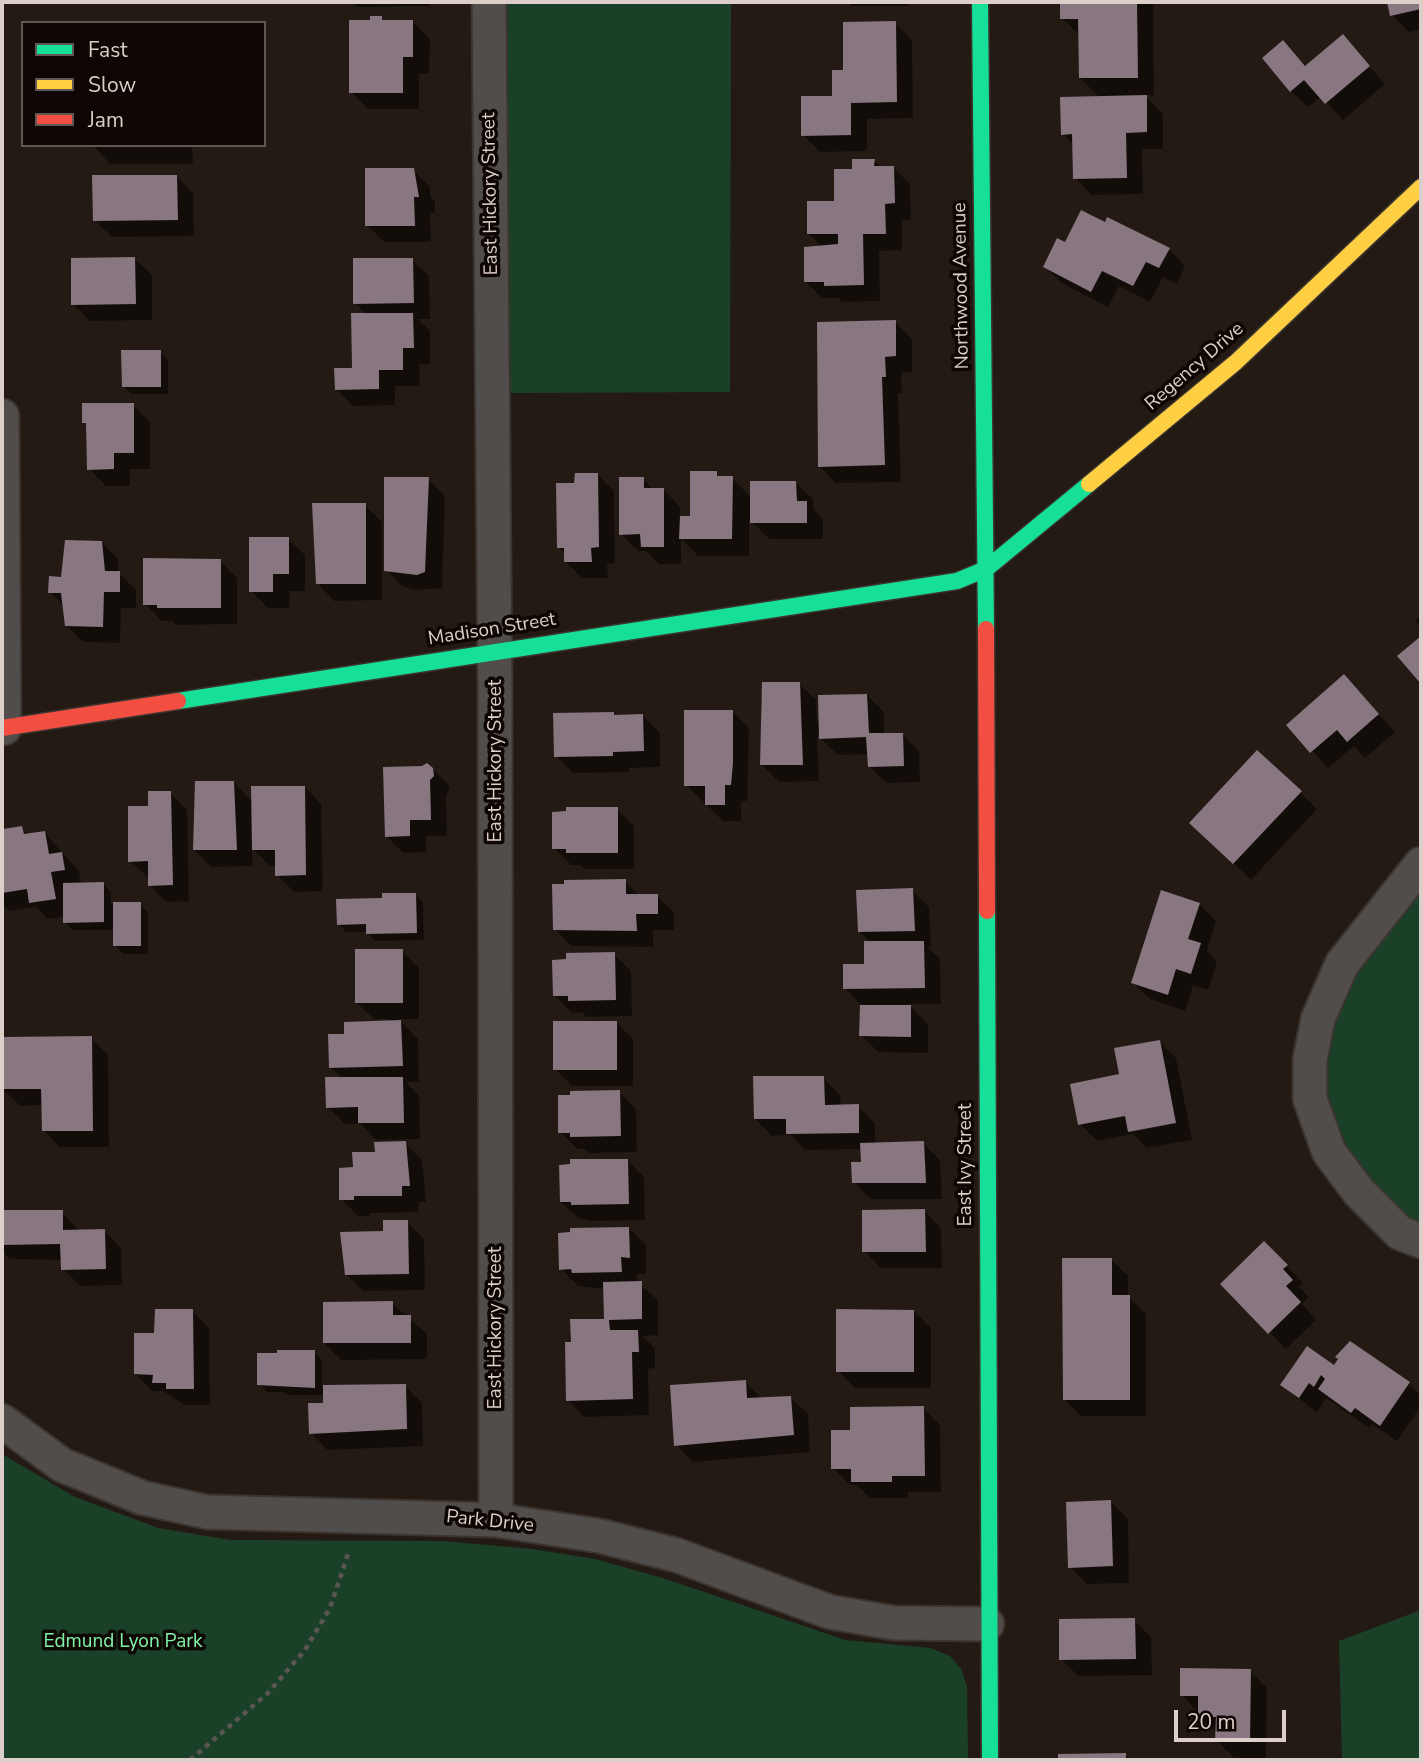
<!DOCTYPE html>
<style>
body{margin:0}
#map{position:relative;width:1423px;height:1762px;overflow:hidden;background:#241a14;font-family:"Nunito Sans",sans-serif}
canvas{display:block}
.frame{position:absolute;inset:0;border:4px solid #dccec8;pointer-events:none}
.legend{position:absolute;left:21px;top:21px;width:245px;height:126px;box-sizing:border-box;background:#0d0603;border:2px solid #605652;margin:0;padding:9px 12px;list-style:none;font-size:21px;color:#dccec8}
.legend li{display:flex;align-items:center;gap:14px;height:35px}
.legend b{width:35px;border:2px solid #605652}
.scale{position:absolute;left:1174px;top:1710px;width:112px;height:32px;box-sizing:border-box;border:4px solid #dccec8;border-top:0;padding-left:9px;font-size:21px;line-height:24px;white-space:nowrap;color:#dccec8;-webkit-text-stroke:5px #0d0603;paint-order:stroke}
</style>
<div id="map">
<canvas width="1423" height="1762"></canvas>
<div class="frame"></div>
<ul class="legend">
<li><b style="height:9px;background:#16e098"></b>Fast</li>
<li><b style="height:9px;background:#ffcf43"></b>Slow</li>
<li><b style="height:9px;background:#f24e42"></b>Jam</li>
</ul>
<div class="scale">20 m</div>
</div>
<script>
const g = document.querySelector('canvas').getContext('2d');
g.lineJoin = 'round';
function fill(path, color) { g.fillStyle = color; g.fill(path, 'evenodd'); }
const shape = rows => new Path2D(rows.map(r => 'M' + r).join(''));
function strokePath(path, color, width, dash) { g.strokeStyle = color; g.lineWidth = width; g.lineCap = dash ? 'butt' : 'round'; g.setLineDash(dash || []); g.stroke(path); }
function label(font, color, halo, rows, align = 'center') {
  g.font = font + ' "Nunito Sans",sans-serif'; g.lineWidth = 7; g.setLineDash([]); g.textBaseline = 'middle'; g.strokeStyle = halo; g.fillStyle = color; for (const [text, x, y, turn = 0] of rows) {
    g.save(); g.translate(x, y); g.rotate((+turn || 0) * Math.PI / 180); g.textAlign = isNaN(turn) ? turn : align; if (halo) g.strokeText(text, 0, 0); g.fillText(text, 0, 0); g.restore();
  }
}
const green = shape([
 [507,2,731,2,730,392,510,393],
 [1421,888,1421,1223,1410,1219,1368,1180,1334,1129,1324,1092,1324,1057,1331,1023,1352,979,1402,909],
 [2,1454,75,1497,158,1528,230,1540,442,1541,532,1549,595,1559,666,1579,845,1640,931,1648,950,1656,961,1669,967,1686,968,1760,2,1760],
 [1421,1610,1421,1760,1342,1760,1339,1641]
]);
const shadow = shape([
 [352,2,430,2,430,6,357,7],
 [847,2,909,2,909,6,851,6],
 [1062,2,1153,2,1154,95,1144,95,1163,114,1163,149,1142,149,1143,194,1092,195,1075,178,1074,145,1063,134,1100,98,1080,78,1079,35,1062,18],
 [1389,2,1421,2,1421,29,1409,32,1392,15],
 [381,18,385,22,413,22,430,39,429,73,419,74,419,109,368,109,351,92,371,22],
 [895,23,912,40,913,118,867,119,867,151,820,152,803,135,834,97,845,72],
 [1343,37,1385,84,1343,120,1321,97,1308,107,1291,91,1283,43,1307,67],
 [93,145,192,145,193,164,110,164],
 [874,160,882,168,893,167,910,184,911,220,902,220,902,250,879,251,880,301,842,302,839,298,822,298,805,281,822,247,809,234,835,202,854,170],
 [413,170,430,187,430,196,435,201,435,213,430,213,431,242,384,242,367,225],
 [176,176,193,193,194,236,112,237,95,221],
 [1066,245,1169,249,1185,266,1177,284,1163,277,1150,302,1119,286,1108,307,1062,283,1045,267],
 [135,259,152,275,152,320,90,321,73,304],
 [412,260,429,276,430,319,418,319,430,331,430,364,419,364,420,386,395,386,395,405,353,406,336,389,353,370,367,315,355,303],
 [895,322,912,339,912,372,901,373,902,393,898,393,901,482,836,483,819,466],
 [160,352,168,360,168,394,131,394,123,386],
 [133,405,150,422,150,469,130,469,130,486,106,486,89,469,88,426,84,422],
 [716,473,721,478,732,478,752,498,796,483,813,499,813,509,823,519,823,539,769,539,749,519,749,556,698,556,681,538,681,564,659,564,646,551,638,551,621,534,643,479,654,490,664,490,680,507,680,518,692,518],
 [597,474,614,491,615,563,607,564,608,578,582,578,566,562,565,554,559,547,576,484],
 [428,479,445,496,442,588,414,590,403,587,386,570],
 [313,504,365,505,382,522,382,600,334,601,318,584],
 [288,539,305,555,305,591,290,591,289,608,268,608,251,591],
 [101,542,118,559,119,573,136,590,136,608,121,608,120,643,83,642,66,625,64,606,50,592],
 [220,561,237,578,237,624,175,625,172,621,162,621,145,604],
 [1421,615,1421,629,1415,621],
 [1344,676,1395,732,1365,758,1354,746,1328,768,1289,725],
 [799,683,816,700,817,721,867,695,884,712,884,735,902,734,919,751,920,782,886,783,869,766,869,754,838,755,817,735,819,781,779,782,762,765,761,697],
 [732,711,749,728,747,801,741,801,741,821,723,821,686,785],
 [643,716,660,733,660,767,629,768,629,772,573,773,556,756],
 [432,769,450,786,446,797,447,836,426,836,426,852,403,853,386,836],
 [233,782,253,802,305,787,321,804,323,891,294,892,277,875,277,866,270,866,252,848,253,866,211,867,194,850],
 [170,793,187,810,189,901,166,902,149,885,149,878,130,861,150,807],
 [1301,793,1317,809,1251,880,1209,839],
 [617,809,634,826,634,869,584,869,580,865,571,865,554,848],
 [22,828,29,835,45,833,79,871,81,884,103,884,111,892,111,904,140,904,148,912,148,954,123,954,115,945,115,930,73,930,65,922,65,916,48,919,36,907,9,911,2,904,2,839],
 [625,881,640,896,657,896,674,912,674,930,653,930,653,947,571,946,555,929,565,885],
 [912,890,929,907,931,947,927,947,940,959,941,1004,908,1004,928,1024,928,1053,878,1052,861,1035,861,1005,845,988,865,966,871,943,860,932],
 [415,894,423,902,424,940,375,941,367,932,346,932,338,924,384,900],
 [1199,904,1216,921,1207,951,1217,962,1208,990,1193,985,1185,1011,1150,999,1133,983],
 [402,951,419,968,419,1019,398,1019,418,1039,419,1082,406,1082,419,1096,420,1139,376,1140,361,1124,345,1124,328,1107,342,1078,330,1067,346,1035,389,1023,389,1019,374,1019,357,1003],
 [614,954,631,971,632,1016,587,1017,582,1012,572,1013,555,996],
 [616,1022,633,1039,633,1086,572,1086,555,1069],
 [91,1038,108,1055,109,1147,60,1147,44,1131,43,1105,20,1106,3,1089],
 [1159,1041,1176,1058,1192,1140,1147,1148,1133,1134,1097,1141,1080,1124,1121,1076],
 [823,1078,840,1095,841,1106,858,1106,875,1123,875,1145,923,1143,940,1160,942,1199,870,1199,854,1182,863,1164,862,1149,805,1150,791,1135,772,1136,755,1119],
 [619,1092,636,1109,637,1152,589,1153,585,1149,577,1149,560,1132],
 [405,1143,422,1160,426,1202,419,1202,418,1212,370,1213,370,1216,358,1216,341,1199,355,1169,376,1153],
 [627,1160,644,1177,645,1220,590,1221,578,1218,561,1202],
 [925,1211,941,1228,942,1268,881,1268,864,1251],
 [2,1212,62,1212,79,1231,105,1231,121,1248,122,1285,80,1286,63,1269,63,1260,10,1259,2,1251],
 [407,1222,424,1239,425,1290,363,1291,346,1274],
 [629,1228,646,1245,646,1274,637,1274,638,1283,658,1300,658,1335,642,1336,655,1348,655,1368,648,1369,649,1415,584,1417,568,1400,572,1344,606,1320,605,1289,578,1286,561,1269],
 [1264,1243,1303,1283,1299,1287,1309,1297,1302,1304,1316,1320,1286,1349,1223,1284],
 [1111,1259,1128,1276,1128,1296,1146,1314,1146,1416,1081,1416,1064,1399],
 [392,1303,427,1334,427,1359,341,1360,324,1343],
 [192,1311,209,1328,210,1405,185,1405,163,1391,152,1391,136,1374,156,1335],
 [914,1311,931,1328,931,1388,855,1388,838,1371],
 [314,1352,322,1360,322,1387,405,1386,422,1403,423,1446,327,1450,311,1433,325,1404,325,1395,287,1395,283,1392,267,1392,259,1384],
 [1334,1368,1408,1383,1421,1396,1421,1406,1397,1441,1372,1424,1369,1428,1326,1398,1317,1413,1283,1385],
 [745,1382,762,1399,791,1398,808,1414,810,1452,693,1462,676,1445],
 [923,1408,940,1425,941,1492,908,1492,908,1498,870,1498,857,1485,850,1485,833,1468,852,1432],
 [1111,1502,1128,1519,1129,1583,1087,1584,1070,1567],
 [1134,1620,1151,1637,1152,1675,1078,1676,1061,1659],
 [1250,1671,1267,1688,1266,1758,1234,1758,1217,1741,1217,1734,1182,1695],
 [1125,1755,1131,1760,1060,1760,1060,1756]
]);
const building = shape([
 [1060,2,1137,2,1138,78,1079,78,1078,19,1060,19],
 [1387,2,1421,2,1421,9,1390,16],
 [370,16,382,16,382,20,413,20,413,57,403,57,403,93,349,93,349,20,370,20],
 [896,21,897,102,851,103,851,135,801,136,801,96,832,96,832,70,843,70,843,22],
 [1343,34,1370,66,1325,104,1304,80,1290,92,1262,58,1283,40,1305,66],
 [1147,95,1147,132,1126,133,1127,178,1073,179,1072,134,1061,135,1060,97],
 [852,159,875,159,874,166,894,166,895,203,885,204,886,234,863,234,864,285,824,286,824,282,804,282,804,247,838,244,838,234,807,234,807,201,834,201,834,169,852,169],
 [365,168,414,168,419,197,414,197,415,226,365,226],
 [92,175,177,175,178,220,93,221],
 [1081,210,1105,222,1107,217,1170,248,1159,268,1146,262,1133,286,1102,271,1091,292,1043,267,1057,238,1065,242],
 [135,257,136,304,71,305,71,258],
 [353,258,413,258,414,303,353,304],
 [351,313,413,313,414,348,403,348,403,370,379,370,379,389,335,390,334,368,352,368],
 [896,320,896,356,885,357,886,377,882,377,885,465,818,467,817,322],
 [121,350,161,350,161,387,122,387],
 [82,403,134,403,134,453,114,453,114,469,87,470,86,423,82,423],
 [690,471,717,471,717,476,733,476,732,539,679,539,680,516,690,516],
 [575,473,598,473,599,547,591,548,592,562,564,562,564,548,557,548,556,483,574,483],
 [384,477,429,477,425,572,417,575,384,571],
 [619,477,644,477,644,488,664,488,664,547,641,547,640,534,619,535],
 [750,481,796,481,797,501,807,501,807,523,750,523],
 [312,503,366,503,366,584,316,584],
 [249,537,289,537,289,574,273,574,273,592,249,592],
 [65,540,102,541,105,571,120,571,120,592,104,592,103,627,65,626,61,593,48,593,49,576,61,577],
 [143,558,221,559,221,608,157,608,157,605,143,605],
 [1421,636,1421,684,1397,656],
 [1344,674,1379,714,1347,742,1337,730,1310,753,1286,725],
 [762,682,800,682,803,765,760,765],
 [867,694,869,733,903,733,904,766,868,767,866,737,819,739,818,695],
 [684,710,733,710,733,763,731,785,725,785,725,805,705,805,705,786,684,786],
 [614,712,614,715,643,714,644,751,613,752,613,756,554,757,553,713],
 [1257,750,1302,791,1233,864,1189,823],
 [427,763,433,768,434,776,430,780,431,820,410,820,410,836,385,837,383,767,422,766],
 [195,781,234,781,237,850,193,850],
 [251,786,305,786,306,875,275,876,275,850,252,850],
 [148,791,171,791,173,885,148,886,148,861,128,862,128,806,148,806],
 [566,807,618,807,618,853,566,853,566,849,552,849,552,812,566,811],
 [22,826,24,834,45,831,49,854,62,852,65,870,51,872,56,899,29,903,27,889,2,893,3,829],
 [626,879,626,894,658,894,658,914,636,914,637,931,553,930,552,884,564,884,564,880],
 [104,882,104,922,63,923,63,883],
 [913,888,915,931,858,932,856,890],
 [1161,890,1200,903,1188,939,1201,943,1191,974,1176,969,1168,995,1131,983],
 [382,893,416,893,417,933,366,934,366,924,337,925,336,899,382,898],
 [113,902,141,902,141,946,113,946],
 [864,941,924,941,925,988,843,989,843,964,864,964],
 [355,949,403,949,403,1003,355,1003],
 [615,952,616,1000,568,1001,568,996,553,996,552,960,566,959,566,953],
 [860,1005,911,1005,911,1037,859,1036],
 [401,1020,403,1066,329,1068,328,1034,344,1034,344,1022],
 [553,1021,617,1021,617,1070,553,1070],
 [92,1036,93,1131,42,1131,41,1089,2,1089,2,1037],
 [1160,1040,1176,1123,1128,1132,1125,1116,1078,1125,1070,1084,1119,1074,1114,1048],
 [753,1076,824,1076,825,1105,859,1104,859,1133,786,1134,786,1119,754,1119],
 [325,1077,403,1077,404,1123,358,1123,358,1107,326,1108],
 [620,1090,621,1136,570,1137,570,1133,558,1133,558,1095,570,1095,570,1091],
 [406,1141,410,1186,402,1186,402,1196,354,1196,354,1200,339,1200,339,1168,353,1167,352,1152,375,1152,374,1142],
 [924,1141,926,1183,852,1183,851,1162,861,1162,860,1143],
 [570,1159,628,1159,629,1204,571,1205,571,1202,560,1202,559,1165,570,1164],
 [925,1209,926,1252,862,1252,862,1210],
 [2,1210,63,1210,63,1230,105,1229,106,1269,61,1270,60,1244,2,1245],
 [383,1220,408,1220,409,1274,345,1275,340,1232,383,1231],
 [629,1227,630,1258,621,1257,622,1272,572,1273,571,1269,559,1270,558,1233,570,1232,570,1228],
 [1264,1241,1288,1265,1283,1269,1293,1280,1286,1286,1301,1302,1268,1334,1220,1284],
 [1062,1258,1112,1258,1112,1295,1130,1295,1130,1400,1063,1400],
 [642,1281,642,1319,609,1320,610,1330,638,1330,639,1352,632,1352,633,1399,566,1401,565,1342,571,1342,570,1319,604,1319,603,1282],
 [393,1301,393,1315,411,1315,411,1343,323,1343,323,1302],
 [155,1309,193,1309,194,1389,166,1389,166,1383,152,1383,153,1375,134,1374,134,1333,154,1333],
 [836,1309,914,1310,914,1372,836,1372],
 [1350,1341,1410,1382,1380,1426,1355,1408,1351,1413,1318,1389,1325,1379,1321,1375,1314,1387,1309,1383,1299,1398,1280,1385,1307,1346,1334,1365,1338,1359,1335,1357],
 [277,1350,315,1350,315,1388,257,1385,257,1353,277,1353],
 [746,1380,747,1398,791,1396,794,1435,674,1446,670,1385],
 [406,1384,407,1429,309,1434,308,1403,323,1403,323,1385],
 [924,1406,925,1476,892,1476,892,1482,851,1482,851,1469,831,1469,831,1430,850,1430,850,1407],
 [1111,1500,1113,1566,1068,1568,1066,1502],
 [1135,1618,1136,1659,1059,1660,1059,1619],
 [1180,1668,1251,1669,1250,1742,1215,1741,1216,1717,1198,1717,1198,1696,1180,1696],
 [1126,1753,1126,1760,1058,1760,1058,1754]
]);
const path = shape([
 [190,1760,268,1693,305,1650,330,1608,349,1551]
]);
const street = shape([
 [489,2,495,687,496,1520],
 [2,416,4,728],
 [1421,864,1342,964,1318,1019,1310,1060,1310,1099,1329,1152,1359,1192,1400,1233,1421,1241],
 [2,1421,62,1465,143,1498,207,1512,496,1520,600,1536,676,1555,830,1612,894,1623,987,1624]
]);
const fast = shape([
 [980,2,986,629],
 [178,701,957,581,986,569,1089,484],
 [987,911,990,1760]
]);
const slow = shape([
 [1089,484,1236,362,1421,187]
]);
const jam = shape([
 [986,629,987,911],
 [2,728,178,701]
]);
const streetNames = [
 ["East Hickory Street",491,194,-91],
 ["Northwood Avenue",962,286,-91],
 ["Regency Drive",1195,367,-41],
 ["Madison Street",492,630,-9],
 ["East Hickory Street",496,761,-90],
 ["East Ivy Street",966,1165,-90],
 ["East Hickory Street",496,1328,-90],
 ["Park Drive",490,1522,6]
];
const parkNames = [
 ["Edmund Lyon Park",123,1642]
];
fill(green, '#1a4127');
fill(shadow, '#0007');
fill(building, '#887680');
strokePath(street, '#3c342f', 37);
strokePath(fast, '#3c342f', 19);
strokePath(slow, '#3c342f', 19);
strokePath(jam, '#3c342f', 19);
strokePath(path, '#5b5654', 4.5, [5, 5]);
strokePath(street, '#514d4b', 33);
strokePath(fast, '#16e098', 16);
strokePath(slow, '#ffcf43', 16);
strokePath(jam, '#f24e42', 16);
label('19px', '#dccec8', '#0d0603', streetNames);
label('19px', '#80f3a7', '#0d0603', parkNames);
</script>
